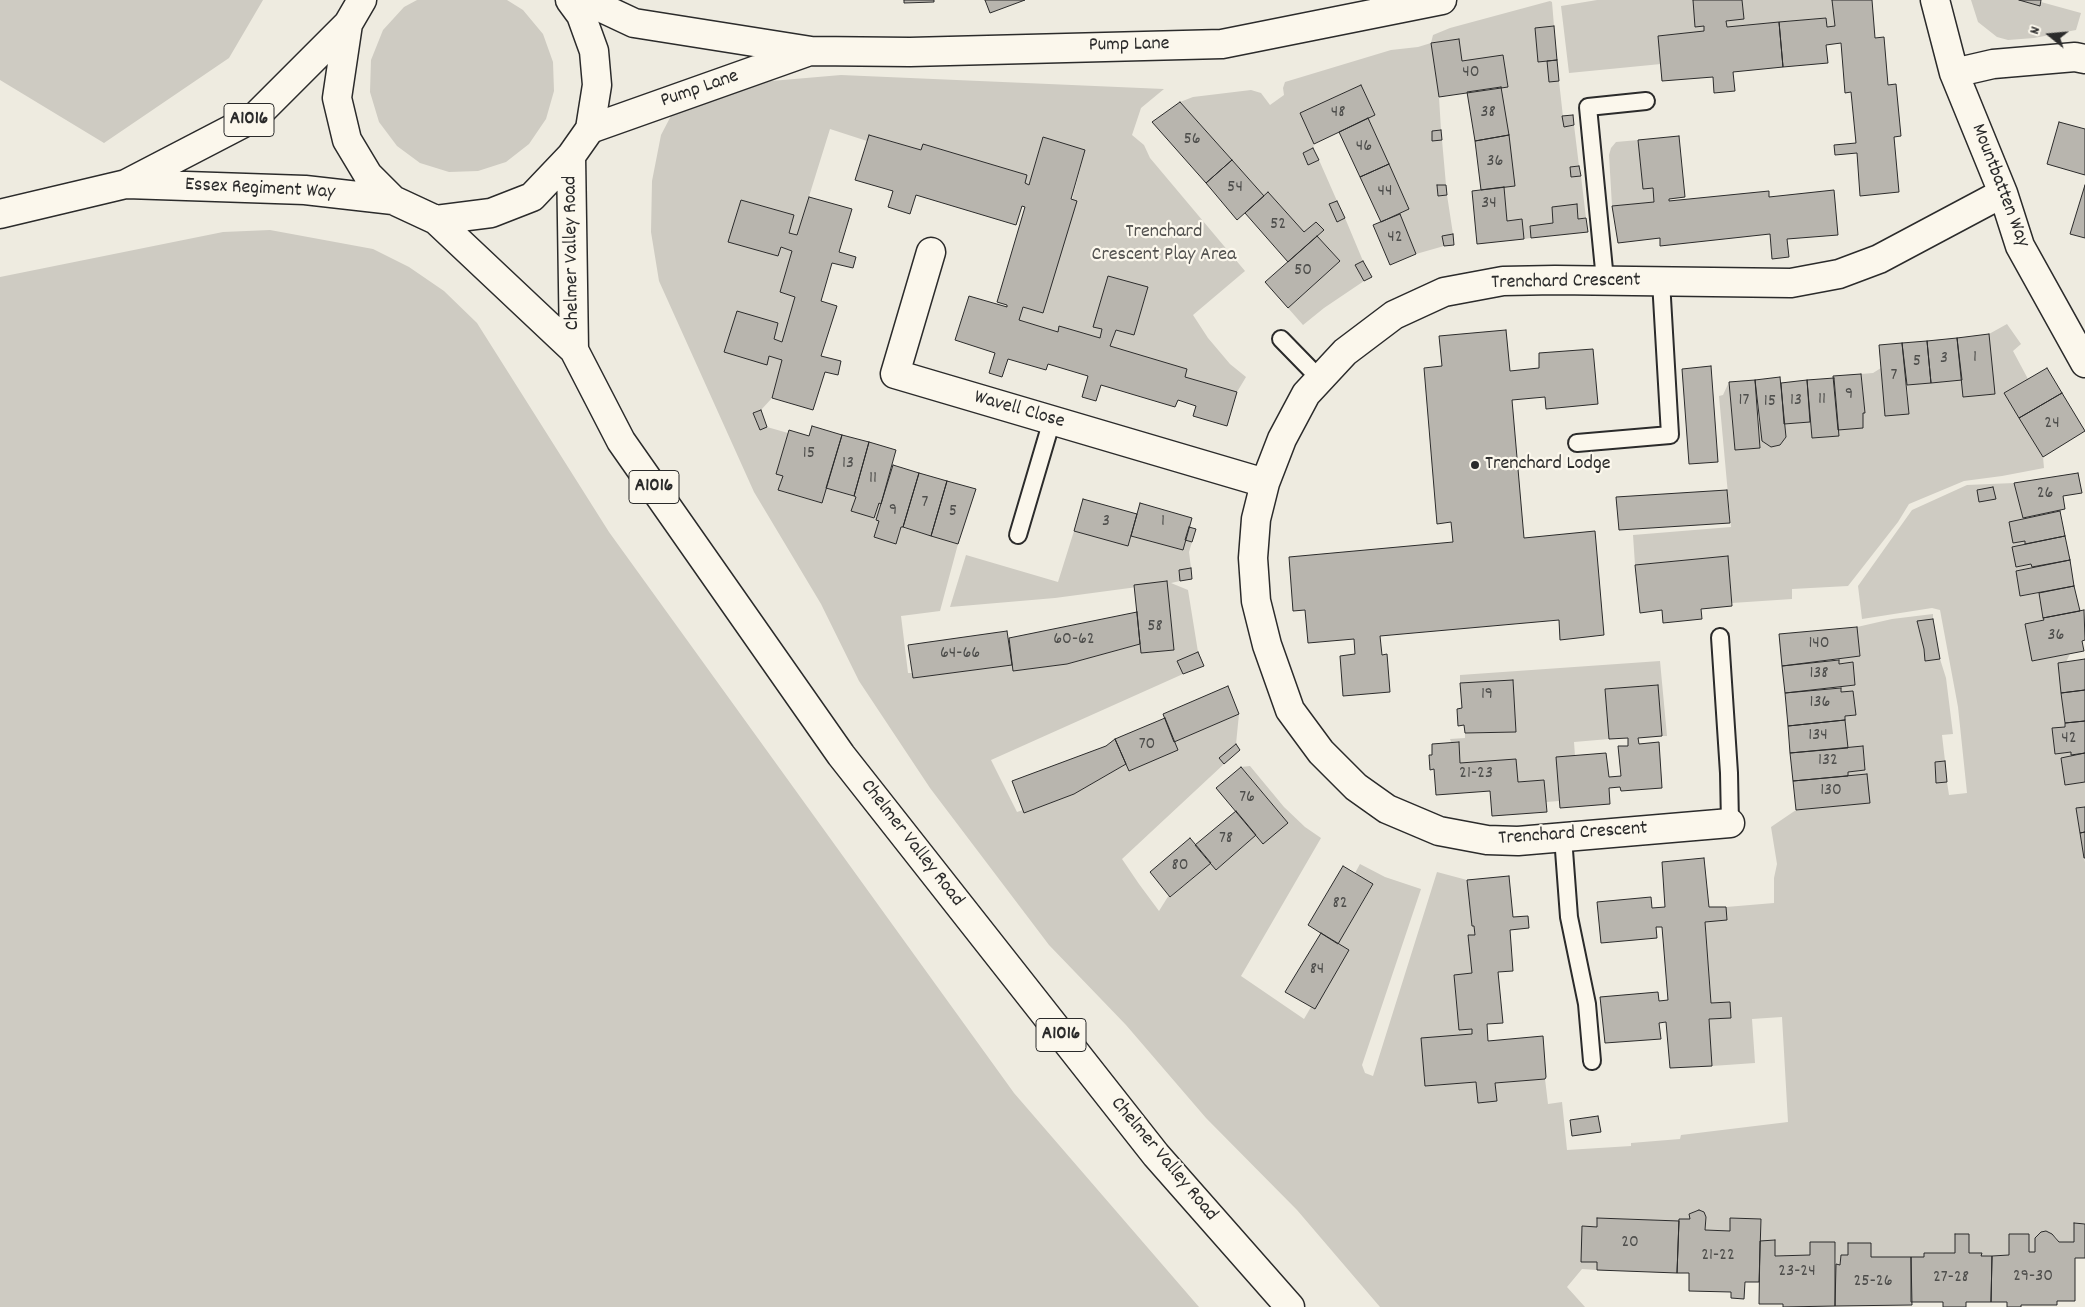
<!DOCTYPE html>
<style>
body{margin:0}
#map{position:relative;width:2085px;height:1307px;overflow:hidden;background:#eeebe0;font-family:Dekko,sans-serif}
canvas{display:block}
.north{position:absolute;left:2025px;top:10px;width:50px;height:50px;-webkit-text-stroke:4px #fbf7ec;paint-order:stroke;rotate:287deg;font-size:14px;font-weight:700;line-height:20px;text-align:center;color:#2b2b2b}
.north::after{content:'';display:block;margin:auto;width:18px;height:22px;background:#2b2b2b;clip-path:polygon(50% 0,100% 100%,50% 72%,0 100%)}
</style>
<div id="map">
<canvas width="2085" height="1307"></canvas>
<div class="north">N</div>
</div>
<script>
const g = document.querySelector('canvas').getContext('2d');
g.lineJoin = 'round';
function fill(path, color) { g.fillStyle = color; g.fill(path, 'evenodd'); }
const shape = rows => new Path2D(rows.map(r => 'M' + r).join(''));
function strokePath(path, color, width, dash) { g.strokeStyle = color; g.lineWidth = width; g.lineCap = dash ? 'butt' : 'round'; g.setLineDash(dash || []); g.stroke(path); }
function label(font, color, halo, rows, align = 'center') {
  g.font = font + ' Dekko,sans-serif'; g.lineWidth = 4.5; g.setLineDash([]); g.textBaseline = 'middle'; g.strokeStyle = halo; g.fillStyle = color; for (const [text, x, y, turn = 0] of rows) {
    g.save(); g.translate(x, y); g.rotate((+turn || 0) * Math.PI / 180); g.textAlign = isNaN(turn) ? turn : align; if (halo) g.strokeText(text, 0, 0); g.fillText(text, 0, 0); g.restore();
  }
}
const green = shape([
 [0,0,263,0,229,58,104,143,0,80],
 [417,0,507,0,523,10,543,34,553,62,554,91,546,119,529,144,506,162,478,171,449,172,420,163,397,146,379,122,370,92,371,60,383,30,404,7],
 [1597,0,1693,0,1695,26,1704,26,1704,31,1658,36,1661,64,1569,73,1561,6],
 [1742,0,1832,0,1835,26,1827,27,1826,18,1727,27,1726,21,1744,19],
 [1971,0,2019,0,2039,6,2041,2,2081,13,2076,30,2034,38,2008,40,1997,37,1978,22],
 [1550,1,1552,2,1554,26,1535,29,1538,61,1547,61,1549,81,1559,81,1564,126,1574,125,1579,166,1571,167,1571,177,1581,176,1586,218,1578,219,1577,205,1552,207,1553,223,1530,226,1531,238,1524,239,1522,219,1507,221,1504,187,1514,186,1501,87,1508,86,1503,56,1462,61,1459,39,1431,43,1439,97,1441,130,1432,131,1432,141,1442,140,1446,185,1437,185,1438,196,1447,195,1453,234,1442,236,1444,246,1416,254,1400,214,1409,208,1368,118,1375,114,1361,85,1300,113,1314,144,1313,148,1303,153,1308,165,1319,160,1337,201,1329,205,1337,221,1345,218,1363,261,1355,265,1364,281,1324,308,1303,325,1288,308,1340,261,1317,236,1323,230,1316,222,1304,232,1268,192,1264,196,1180,102,1193,97,1251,90,1261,93,1270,105,1284,95,1283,88,1285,82,1391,50,1418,47,1431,43,1433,35,1450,28],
 [841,75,1164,89,1141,108,1132,135,1144,145,1150,158,1245,271,1193,315,1208,338,1230,364,1246,377,1237,392,1185,377,1187,369,1110,346,1116,330,1134,335,1148,288,1108,276,1094,326,1102,329,1100,338,1059,327,1058,332,1019,320,1023,307,1043,313,1085,150,1043,137,1029,185,1025,183,1027,175,923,144,921,150,870,135,867,141,830,129,797,235,789,233,794,215,741,200,729,242,778,256,781,247,792,251,780,292,795,297,782,342,774,339,778,323,767,364,769,356,782,360,772,398,761,410,753,413,760,429,767,427,788,433,776,474,783,476,778,490,821,503,826,488,856,497,852,511,874,518,879,503,881,504,876,519,879,521,874,537,896,544,901,527,958,544,940,611,901,616,908,673,912,673,913,678,1012,665,1013,671,1067,664,1140,644,1141,653,1174,650,1167,583,1055,598,950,607,966,555,1058,582,1074,531,1128,546,1131,536,1183,550,1185,540,1192,542,1189,552,1191,568,1179,570,1180,581,1171,583,1188,590,1198,652,1177,661,1183,674,991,760,1017,812,1023,810,1024,813,1074,794,1126,764,1129,771,1177,750,1174,742,1239,714,1236,744,1219,758,1224,764,1122,859,1139,884,1159,911,1169,895,1171,897,1211,863,1217,869,1256,835,1288,823,1241,767,1250,766,1284,807,1305,827,1321,838,1241,976,1304,1019,1311,1007,1314,1009,1349,950,1338,944,1373,885,1355,873,1360,864,1385,877,1421,889,1362,1065,1365,1073,1373,1076,1437,872,1467,880,1472,925,1474,926,1475,935,1468,935,1472,973,1454,975,1459,1029,1472,1029,1472,1034,1421,1039,1425,1086,1476,1082,1478,1103,1497,1101,1495,1083,1545,1079,1548,1104,1562,1102,1567,1150,1631,1146,1631,1143,1680,1139,1681,1135,1788,1122,1782,1017,1752,1019,1755,1063,1712,1066,1709,1019,1731,1017,1730,1002,1711,1003,1705,922,1726,920,1726,907,1774,903,1774,878,1777,864,1771,827,1796,810,1869,803,1848,776,1848,772,1865,770,1863,746,1848,748,1845,716,1856,715,1853,691,1841,692,1841,686,1855,685,1853,662,1839,664,1839,659,1860,656,1857,627,1892,619,1933,614,1933,619,1917,622,1924,649,1925,661,1940,659,1946,678,1953,734,1942,735,1945,761,1935,762,1936,782,1947,782,1949,795,1967,793,1958,707,1940,610,1932,608,1862,619,1858,586,1912,510,1967,485,2014,483,2023,519,2009,523,2013,543,2025,541,2025,544,2016,567,2031,564,2032,567,2016,571,2020,596,2039,593,2044,620,2025,625,2032,661,2070,654,2066,662,2058,663,2065,727,2052,729,2055,754,2071,752,2071,754,2074,754,2074,757,2061,758,2065,785,2085,782,2085,807,2076,809,2085,862,2085,1223,2074,1224,2074,1242,2059,1242,2056,1237,2046,1232,2035,1238,2035,1252,2029,1252,2029,1234,2009,1234,2009,1255,1981,1256,1981,1253,1969,1253,1969,1234,1955,1234,1955,1253,1925,1253,1924,1257,1871,1257,1871,1243,1849,1243,1848,1255,1841,1255,1840,1265,1836,1264,1835,1242,1811,1242,1810,1255,1775,1256,1775,1241,1760,1241,1761,1219,1731,1218,1730,1231,1705,1230,1706,1217,1704,1212,1699,1210,1689,1214,1690,1219,1679,1219,1679,1221,1598,1218,1597,1227,1582,1226,1581,1261,1597,1262,1597,1270,1582,1269,1567,1287,1585,1307,1380,1307,1297,1210,1206,1118,1126,1025,1049,945,930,788,859,681,821,604,754,492,659,281,651,232,652,181,661,135,673,112,694,100,771,81],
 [1638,140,1643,189,1653,188,1654,202,1612,206,1609,155,1611,148,1616,142],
 [270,230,373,249,409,267,444,291,477,323,609,532,1014,1093,1199,1307,0,1307,0,277,223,232],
 [2007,324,2021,344,2013,351,2028,379,2004,393,2043,457,2044,468,2002,476,1964,481,1909,504,1898,522,1848,586,1792,589,1792,599,1732,603,1728,556,1635,565,1633,535,1731,527,1719,396,1723,395,1729,382,1735,450,1760,448,1759,423,1761,423,1762,441,1771,447,1780,445,1786,437,1784,424,1810,422,1812,438,1838,436,1838,430,1863,428,1863,413,1865,413,1861,374,1873,373,1881,368,1885,416,1909,414,1907,385,1962,380,1964,397,1994,394,1989,334],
 [1660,661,1667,736,1662,736,1658,685,1605,689,1609,739,1574,742,1575,756,1556,758,1559,801,1546,802,1544,780,1518,782,1516,759,1460,763,1459,742,1451,742,1450,739,1465,738,1465,733,1516,732,1513,680,1460,683,1460,675]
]);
const building = shape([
 [904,0,934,0,934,2,904,3,904,0],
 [985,0,1025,0,990,13,985,0],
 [1693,0,1742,0,1744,19,1726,21,1727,27,1779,22,1783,67,1733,72,1735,91,1714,93,1713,77,1662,81,1658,36,1704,31,1704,26,1695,27,1693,0],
 [1832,0,1872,0,1875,38,1884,37,1888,85,1896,84,1901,136,1894,137,1899,192,1860,196,1857,153,1835,155,1834,145,1856,143,1851,92,1845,93,1841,43,1826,45,1828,63,1783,67,1779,22,1826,18,1827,27,1835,26,1832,0],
 [2019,0,2041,0,2040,6,2019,0],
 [1554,26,1557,60,1538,62,1535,28,1554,26],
 [1459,39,1462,61,1503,55,1508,87,1439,97,1431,43,1459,39],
 [1557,60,1559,81,1549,82,1547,61,1557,60],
 [1361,85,1375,115,1314,144,1300,113,1361,85],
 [1501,87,1509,135,1475,141,1467,92,1501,87],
 [1180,102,1232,160,1206,183,1152,122,1180,102],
 [1573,115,1574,125,1564,127,1562,116,1573,115],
 [1368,118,1389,164,1360,177,1339,132,1368,118],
 [2059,122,2085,129,2085,175,2047,164,2059,122],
 [1441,130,1442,140,1432,141,1432,131,1441,130],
 [869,135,921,150,923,144,1027,175,1025,183,1029,185,1043,137,1085,150,1071,199,1077,201,1043,313,1023,307,1019,320,1058,332,1059,326,1100,338,1102,329,1093,327,1108,276,1148,287,1134,335,1116,330,1110,346,1187,369,1185,377,1237,392,1227,426,1193,416,1196,406,1178,400,1175,407,1101,385,1096,401,1082,397,1088,376,1048,364,1046,370,1008,359,1002,377,989,373,995,353,955,340,969,296,1007,307,1007,305,997,302,1025,207,1022,206,1016,225,916,195,910,214,888,207,893,191,855,180,869,135],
 [1509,135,1515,186,1481,190,1475,141,1509,135],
 [1679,136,1685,197,1669,199,1669,201,1769,191,1769,197,1834,190,1838,235,1787,239,1789,257,1772,259,1770,234,1660,246,1660,238,1618,243,1612,206,1654,202,1653,188,1643,189,1638,140,1679,136],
 [1313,148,1319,160,1308,165,1303,153,1313,148],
 [1232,160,1264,196,1237,220,1206,183,1232,160],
 [1389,164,1409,209,1381,222,1360,177,1389,164],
 [1579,166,1581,176,1571,177,1570,167,1579,166],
 [1437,185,1446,185,1447,195,1438,196,1437,185],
 [2085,185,2085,238,2070,234,2085,185],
 [1504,187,1507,221,1522,219,1524,239,1477,244,1472,191,1504,187],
 [1268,192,1304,232,1316,222,1324,230,1288,262,1245,213,1268,192],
 [809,197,852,209,839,252,856,257,853,268,832,263,821,301,837,306,821,356,841,361,838,375,825,372,813,410,772,398,782,360,769,356,767,365,724,352,737,311,778,323,774,339,782,342,795,297,780,292,792,251,781,247,778,256,728,242,741,200,794,215,789,233,797,235,809,197],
 [1337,201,1345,218,1337,222,1329,204,1337,201],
 [1577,204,1578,219,1586,218,1588,232,1531,238,1530,226,1553,223,1552,207,1577,204],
 [1400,214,1416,254,1390,265,1373,225,1400,214],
 [1453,234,1454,245,1444,246,1442,236,1453,234],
 [1317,236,1340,261,1288,308,1265,282,1317,236],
 [1363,261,1372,277,1364,281,1355,265,1363,261],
 [1506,330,1510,371,1539,368,1539,353,1593,349,1598,404,1546,409,1545,397,1512,400,1524,538,1595,531,1604,635,1560,640,1559,620,1380,636,1382,655,1387,654,1390,692,1343,696,1340,656,1355,654,1354,639,1308,643,1305,610,1293,611,1289,557,1453,542,1451,522,1437,524,1424,368,1442,366,1439,336,1506,330],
 [1989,334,1995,394,1963,397,1957,338,1989,334],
 [1957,338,1962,380,1931,383,1927,341,1957,338],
 [1927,341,1931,383,1907,385,1902,343,1927,341],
 [1902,343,1909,414,1885,416,1879,345,1902,343],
 [1711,366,1718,462,1689,464,1682,369,1711,366],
 [2047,368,2062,393,2019,418,2004,393,2047,368],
 [1861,374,1865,413,1863,413,1863,428,1838,430,1833,376,1861,374],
 [1780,377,1786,437,1780,445,1771,447,1762,441,1755,380,1780,377],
 [1834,378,1839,436,1812,438,1807,380,1834,378],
 [1755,380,1760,448,1735,450,1729,382,1755,380],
 [1807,380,1810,422,1784,424,1781,383,1807,380],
 [2062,393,2085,431,2043,457,2019,418,2062,393],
 [761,410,767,427,760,430,753,413,761,410],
 [812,426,842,435,822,503,778,490,783,476,776,474,789,430,809,436,812,426],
 [842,435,869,442,854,496,826,488,842,435],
 [869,442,896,450,881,504,879,503,874,518,851,511,856,497,854,496,869,442],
 [893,465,919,473,903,527,901,527,896,544,874,537,879,521,876,520,893,465],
 [919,473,947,481,931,536,903,527,919,473],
 [2078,473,2082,493,2063,496,2065,509,2023,518,2014,483,2078,473],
 [947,481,976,489,958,544,931,536,947,481],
 [1993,487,1996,499,1979,502,1977,490,1993,487],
 [1727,490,1730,523,1619,530,1616,497,1727,490],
 [1083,499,1137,514,1128,546,1074,531,1083,499],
 [1140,503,1192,518,1183,550,1131,536,1140,503],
 [2060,511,2065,536,2025,544,2025,541,2013,543,2009,522,2060,511],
 [1189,527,1196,529,1192,542,1185,540,1189,527],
 [2065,536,2070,560,2032,567,2031,564,2016,567,2012,547,2065,536],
 [1728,556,1732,606,1701,609,1702,619,1663,623,1662,610,1640,613,1635,565,1728,556],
 [2070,560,2074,586,2020,596,2016,571,2070,560],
 [1191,568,1192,579,1180,581,1179,570,1191,568],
 [1167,581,1174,650,1141,653,1134,585,1167,581],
 [2074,586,2080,611,2043,618,2039,593,2074,586],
 [2084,610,2085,640,2082,641,2084,651,2032,661,2025,624,2044,620,2043,618,2084,610],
 [1137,612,1140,644,1067,664,1013,671,1009,638,1137,612],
 [1933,619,1940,659,1925,661,1924,649,1917,621,1933,619],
 [1857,627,1860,656,1782,666,1779,634,1857,627],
 [1007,631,1012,665,913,678,908,645,1007,631],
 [1198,652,1204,666,1183,674,1177,661,1198,652],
 [2085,659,2085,690,2061,693,2058,663,2085,659],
 [1839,660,1839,664,1853,662,1855,685,1785,693,1782,666,1839,660],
 [1513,680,1516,732,1465,733,1464,725,1458,726,1457,709,1462,708,1460,683,1513,680],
 [1658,685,1662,736,1638,738,1639,744,1659,742,1662,788,1621,791,1620,787,1609,788,1610,804,1560,808,1556,757,1606,753,1609,777,1621,776,1618,746,1628,746,1628,738,1609,739,1605,689,1658,685],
 [1228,686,1239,714,1174,742,1163,714,1228,686],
 [1841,688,1841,692,1853,691,1856,715,1845,716,1845,720,1788,726,1785,693,1841,688],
 [2085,690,2085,721,2065,723,2061,693,2085,690],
 [1165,718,1178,750,1129,771,1115,739,1165,718],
 [1845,720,1848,748,1790,753,1788,726,1845,720],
 [2085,721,2085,753,2071,755,2071,752,2055,754,2052,728,2065,727,2065,723,2085,721],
 [1115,739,1126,764,1074,794,1024,813,1012,781,1106,746,1115,739],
 [1459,742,1460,763,1516,759,1518,782,1544,780,1547,812,1492,816,1490,791,1436,795,1434,769,1430,770,1429,755,1432,755,1432,744,1459,742],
 [1236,744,1240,750,1224,764,1219,758,1236,744],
 [1863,746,1865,770,1848,772,1848,776,1793,781,1790,753,1863,746],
 [2085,753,2085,782,2065,785,2061,758,2085,753],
 [1945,761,1947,782,1936,783,1935,762,1945,761],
 [1241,767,1288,823,1263,844,1216,788,1241,767],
 [1867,774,1870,803,1796,810,1793,781,1867,774],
 [2085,807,2085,832,2080,833,2076,808,2085,807],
 [1236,811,1256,835,1216,870,1195,845,1236,811],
 [2085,832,2085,858,2084,858,2080,833,2085,832],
 [1190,838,1211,863,1170,897,1150,872,1190,838],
 [1704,858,1709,907,1726,907,1727,920,1705,922,1711,1003,1730,1002,1731,1018,1709,1019,1712,1066,1670,1068,1666,1022,1659,1023,1661,1039,1605,1043,1600,997,1658,992,1659,1001,1668,1000,1662,927,1656,927,1657,938,1601,943,1597,902,1651,897,1652,908,1665,907,1662,862,1704,858],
 [1343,866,1373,884,1338,944,1308,925,1343,866],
 [1509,876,1513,917,1528,916,1529,928,1510,930,1513,971,1498,972,1503,1023,1487,1024,1488,1041,1543,1036,1546,1077,1545,1079,1495,1083,1497,1101,1478,1103,1476,1082,1425,1086,1421,1038,1472,1034,1472,1029,1459,1030,1454,975,1472,973,1468,935,1475,935,1474,926,1472,926,1467,880,1509,876],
 [1321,933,1349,950,1315,1009,1285,992,1321,933],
 [1598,1116,1601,1132,1572,1136,1570,1120,1598,1116],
 [1699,1210,1704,1212,1706,1217,1705,1230,1730,1231,1730,1218,1761,1219,1759,1282,1745,1282,1744,1299,1731,1298,1731,1292,1689,1291,1689,1273,1677,1273,1679,1219,1690,1219,1689,1214,1699,1210],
 [1597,1218,1679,1221,1677,1273,1597,1270,1597,1262,1581,1262,1582,1226,1597,1227,1597,1218],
 [2074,1223,2085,1224,2085,1258,2075,1258,2075,1301,2057,1301,2057,1305,2021,1305,2021,1307,2007,1307,2007,1302,1991,1302,1992,1256,2009,1255,2009,1234,2029,1234,2029,1252,2035,1252,2035,1238,2041,1232,2046,1231,2052,1234,2059,1242,2074,1242,2074,1223],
 [1955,1234,1969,1234,1969,1253,1982,1253,1981,1256,1992,1256,1991,1302,1966,1302,1966,1307,1943,1307,1943,1302,1911,1302,1911,1257,1924,1257,1924,1253,1955,1253,1955,1234],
 [1775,1240,1775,1256,1810,1255,1810,1242,1835,1242,1835,1306,1783,1307,1783,1304,1759,1304,1760,1241,1775,1240],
 [1848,1243,1871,1243,1871,1257,1911,1257,1912,1305,1835,1306,1836,1264,1840,1265,1841,1255,1848,1255,1848,1243]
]);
const service = shape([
 [1605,280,1588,107,1646,101],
 [1281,339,1320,379],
 [1577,443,1670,435,1661,281],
 [1018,535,1052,420],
 [1720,637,1729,773,1730,823],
 [1563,837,1569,917,1587,1004,1592,1061]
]);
const minor = shape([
 [1935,0,1954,73,2003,193,2020,246,2085,363],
 [1954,73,1993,64,2075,57,2085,59],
 [931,252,895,374,1265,483],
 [1730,823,1518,841,1487,840,1439,831,1387,809,1356,787,1321,752,1290,710,1267,645,1256,601,1253,558,1256,519,1265,483,1282,439,1306,394,1345,352,1394,315,1444,292,1503,281,1555,280,1791,283,1839,274,1879,259,2003,193]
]);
const tertiary = shape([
 [585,0,634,23,811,51,910,52,1222,44,1442,0],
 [590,129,807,52]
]);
const primary = shape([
 [362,0,348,24,337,98,347,140,368,175,393,200,436,220,491,213,532,197,571,156,590,129,597,85,594,51,581,15,570,0],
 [571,156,574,350],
 [127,184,305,190,393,200],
 [0,214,126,184,255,117,348,24],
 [436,220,574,350,621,441,841,755,1156,1155,1290,1307]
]);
const markers = [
 [1475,465,5,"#2b2b2b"]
];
const numberNames = [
 ["40",1471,74],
 ["48",1338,114],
 ["38",1488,114],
 ["56",1192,141],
 ["46",1364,148],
 ["36",1495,163],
 ["54",1235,189],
 ["44",1385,193],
 ["34",1489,205],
 ["52",1278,226],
 ["42",1395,239],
 ["50",1303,272],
 ["1",1975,359],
 ["3",1944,360],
 ["5",1917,363],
 ["7",1894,377],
 ["9",1849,396],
 ["11",1822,401],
 ["17",1744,402],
 ["13",1796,402],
 ["15",1770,403],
 ["24",2052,425],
 ["15",809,455],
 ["13",848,465],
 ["11",873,480],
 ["26",2045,495],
 ["7",925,504],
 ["9",893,512],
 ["5",953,513],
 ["3",1106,523],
 ["1",1163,523],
 ["58",1155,628],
 ["36",2056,637],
 ["60-62",1074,641],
 ["140",1819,645],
 ["64-66",960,655],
 ["138",1819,675],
 ["19",1487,696],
 ["136",1820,704],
 ["134",1818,737],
 ["42",2069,740],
 ["70",1147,746],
 ["132",1828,762],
 ["21-23",1476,775],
 ["130",1831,792],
 ["76",1247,799],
 ["78",1226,840],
 ["80",1180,867],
 ["82",1340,905],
 ["84",1317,971],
 ["20",1630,1244],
 ["21-22",1718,1257],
 ["23-24",1797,1273],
 ["29-30",2033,1278],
 ["27-28",1951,1279],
 ["25-26",1873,1283]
];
const shields = [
 [249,120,50],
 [654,487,50],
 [1061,1035,50]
];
const shieldNames = [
 ["A1016",249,120],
 ["A1016",654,487],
 ["A1016",1061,1035]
];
const streetNames = [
 ["Pump Lane",1129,46,-1],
 ["Pump Lane",700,90,-19],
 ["Mountbatten Way",1999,186,69],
 ["Essex Regiment Way",260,190,3],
 ["Chelmer Valley Road",573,253,-91],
 ["Trenchard Crescent",1566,283,-1],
 ["Wavell Close",1019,411,16],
 ["Trenchard Crescent",1573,835,-4],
 ["Chelmer Valley Road",911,844,52],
 ["Chelmer Valley Road",1163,1160,50]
];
const parkNames = [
 ["Trenchard",1164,233],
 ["Crescent Play Area",1164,256]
];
const poiNames = [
 ["Trenchard Lodge",1485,465]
];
fill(green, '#cecbc2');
fill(building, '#b8b5ae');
strokePath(building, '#2b2b2b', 1);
strokePath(service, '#2b2b2b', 20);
strokePath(minor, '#2b2b2b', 31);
strokePath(tertiary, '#2b2b2b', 31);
strokePath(primary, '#2b2b2b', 31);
strokePath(service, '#fbf7ec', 16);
strokePath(minor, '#fbf7ec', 28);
strokePath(tertiary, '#fbf7ec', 28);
strokePath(primary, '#fbf7ec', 28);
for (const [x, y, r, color] of markers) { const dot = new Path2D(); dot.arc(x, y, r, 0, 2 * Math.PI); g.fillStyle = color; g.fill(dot); strokePath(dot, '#fbf7ec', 2); }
label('18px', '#4e4e4c', null, numberNames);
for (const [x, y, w] of shields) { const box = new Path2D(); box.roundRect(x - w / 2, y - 16.5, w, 33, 4); g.fillStyle = '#fbf7ec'; g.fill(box); strokePath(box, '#2b2b2b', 1); }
label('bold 19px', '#2b2b2b', null, shieldNames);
label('20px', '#2b2b2b', '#fbf7ec', streetNames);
label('20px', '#545351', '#fbf7ec', parkNames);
label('20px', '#2b2b2b', '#fbf7ec', poiNames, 'left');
</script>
